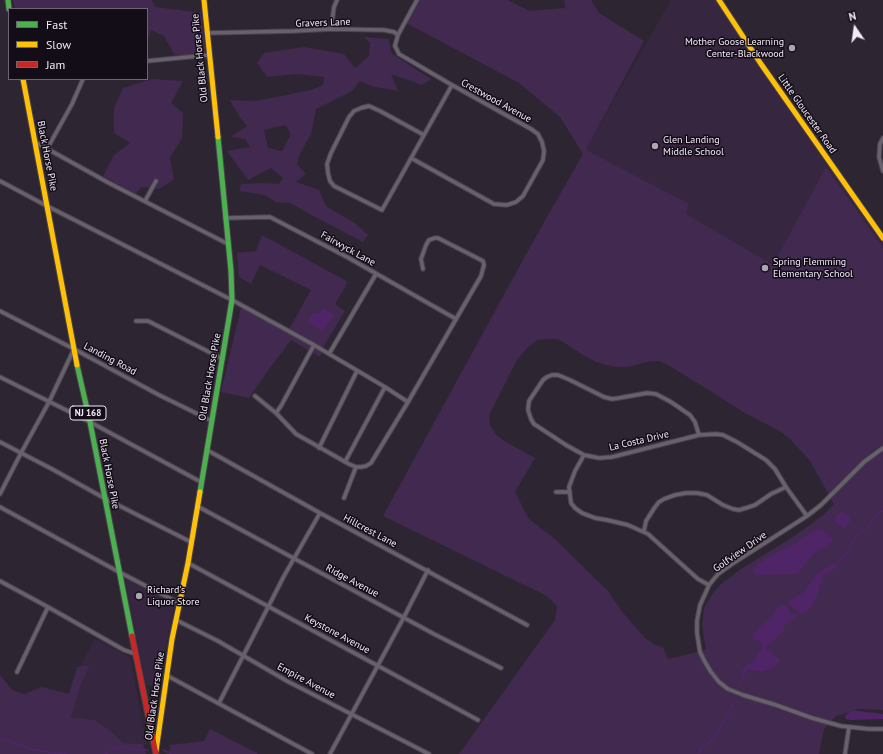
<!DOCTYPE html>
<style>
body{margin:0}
#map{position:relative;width:883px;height:754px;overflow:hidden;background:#2d2632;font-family:"PT Sans",sans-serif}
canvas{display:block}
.legend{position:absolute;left:8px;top:8px;width:140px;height:72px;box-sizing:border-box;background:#130d17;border:1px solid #6d6571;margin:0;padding:5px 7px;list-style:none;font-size:12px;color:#f3eaf9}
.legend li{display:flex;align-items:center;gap:8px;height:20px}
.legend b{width:20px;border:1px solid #6d6571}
.north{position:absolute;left:835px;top:8px;width:40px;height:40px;-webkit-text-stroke:3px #130d17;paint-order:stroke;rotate:347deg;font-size:11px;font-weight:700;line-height:16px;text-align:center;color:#f3eaf9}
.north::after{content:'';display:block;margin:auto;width:14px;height:18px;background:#f3eaf9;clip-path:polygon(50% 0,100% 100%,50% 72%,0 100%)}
</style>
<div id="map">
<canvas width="883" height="754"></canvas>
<ul class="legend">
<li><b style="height:5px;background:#4caf50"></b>Fast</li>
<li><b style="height:5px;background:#ffc107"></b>Slow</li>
<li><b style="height:5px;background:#c62828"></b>Jam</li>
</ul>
<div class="north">N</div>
</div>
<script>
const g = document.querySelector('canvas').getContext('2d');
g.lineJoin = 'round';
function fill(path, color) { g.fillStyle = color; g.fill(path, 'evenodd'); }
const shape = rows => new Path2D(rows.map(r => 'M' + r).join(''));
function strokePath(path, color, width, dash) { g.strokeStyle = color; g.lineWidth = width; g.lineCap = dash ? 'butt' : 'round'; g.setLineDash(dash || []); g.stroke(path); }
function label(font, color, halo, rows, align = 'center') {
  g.font = font + ' "PT Sans",sans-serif'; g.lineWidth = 3; g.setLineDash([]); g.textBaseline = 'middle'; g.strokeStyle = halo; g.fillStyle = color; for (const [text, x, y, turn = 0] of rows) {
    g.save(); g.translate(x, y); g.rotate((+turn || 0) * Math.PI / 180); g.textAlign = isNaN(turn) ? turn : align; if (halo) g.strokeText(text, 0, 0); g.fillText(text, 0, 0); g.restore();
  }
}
const built = shape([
 [671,0,719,0,883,238,883,448,874,454,843,422,530,247],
 [125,580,131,581,174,605,158,686,146,685],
 [95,639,130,657,147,745,123,743,111,731,71,717,81,685,90,665,80,666]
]);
const green = shape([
 [13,0,152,0,155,7,179,10,201,13,206,50,204,62,174,54,164,36,151,30,147,42,147,9,15,9],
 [419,0,507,0,530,11,565,8,564,0,591,0,599,13,644,41,586,150,689,204,686,214,773,265,826,167,883,248,883,444,872,452,874,454,883,448,883,710,859,709,836,716,824,729,819,754,459,754,555,620,557,606,547,596,383,516,530,247,583,154,560,117,519,83,406,23],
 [546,339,555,339,560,340,583,355,596,362,606,365,617,367,628,367,646,362,653,361,659,361,670,366,745,413,781,432,791,440,810,461,834,504,823,515,810,525,788,540,741,569,721,584,713,593,704,608,702,625,706,650,668,659,663,647,655,645,645,638,623,613,608,591,555,539,529,519,515,492,535,458,504,441,499,437,494,432,490,425,489,415,517,360,527,348,534,342,538,340],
 [363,37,389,39,391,53,431,79,422,85,391,74,398,91,371,86,360,81,352,91,316,109,311,134,300,154,297,164,306,174,296,182,319,190,326,206,356,224,368,235,363,242,319,219,290,203,276,202,265,195,239,191,241,184,262,183,279,184,283,178,271,168,248,180,227,151,250,147,245,139,231,137,247,126,239,116,230,100,256,101,311,90,323,85,324,77,297,74,267,77,257,63,264,53,304,47,344,54,355,68,369,56,370,42],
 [285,125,291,134,282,151,268,148,264,130],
 [152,79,183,81,171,103,183,113,182,138,170,158,174,179,159,189,141,187,136,194,103,176,114,155,130,143,114,133,114,108,123,88],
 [262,235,348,282,335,304,345,311,324,346,320,357,291,340,267,372,249,398,221,392,241,308,288,331,311,290,260,265,251,284,239,277,237,253,256,251],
 [90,665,81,685,71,717,94,720,111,731,123,743,143,744,146,754,0,754,0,675,12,690,24,694,42,687,69,694,77,667],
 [210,729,257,753,257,754,169,754,170,745,204,741]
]);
const water = shape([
 [323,308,334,314,323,331,308,322,314,312,319,314],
 [842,512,849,516,850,521,847,526,844,528,838,525,834,520,837,515],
 [818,530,822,530,831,536,833,539,833,541,812,555,799,572,795,574,758,575,754,573,754,569,760,563,770,556,796,543,812,532],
 [832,564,835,564,837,567,831,571,826,573,823,576,817,596,811,607,808,611,800,614,789,603,789,601,804,592,818,573],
 [781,605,785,605,788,607,790,614,791,615,796,614,798,615,786,624,782,633,766,646,765,649,771,652,776,658,780,660,780,662,769,670,762,672,755,671,750,669,748,669,745,674,742,676,741,675,742,671,747,665,755,660,762,647,761,641,754,640,753,636,761,626,771,618,776,612,777,607],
 [853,711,858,711,883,714,883,719,851,720,846,719,845,716,849,712]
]);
const stream = shape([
 [834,565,842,559,848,551,855,537,871,525,872,521,874,518,879,513,883,511],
 [740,685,744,674],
 [0,738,24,746,34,750,66,754],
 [163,750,172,754],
 [105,754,114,749,121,747,141,750,148,750],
 [699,754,701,747,710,742,715,736,728,715,733,703]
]);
const street = shape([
 [331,29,334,7,337,0],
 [207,33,295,31,331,29,384,30,394,32,398,35],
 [147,61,209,55],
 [424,135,380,111,369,106,361,108,354,111,349,117,331,153,327,164,328,173,330,181,334,186,382,210,452,85],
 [883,138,880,144,879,157,883,171],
 [35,142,109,183,228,244],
 [47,149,72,104,83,79],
 [411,158,494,204,507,205,516,202,523,196,543,160,544,151,542,142,538,134,531,129,452,85,399,54,395,46,396,42,398,35,417,0],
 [0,181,47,206,232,300,314,345,385,387,408,402],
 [145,201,156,181],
 [225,218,270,217,347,257,456,319],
 [0,311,74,349,159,395,212,421],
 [136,321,148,321,223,359],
 [329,354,376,274],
 [0,377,90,422,201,482],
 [255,396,276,413,296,434,349,464,356,467,361,467,366,466,371,463,408,402,481,276,484,265,483,261,438,238,435,238,429,240,426,245,421,259,423,269],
 [276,413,281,406,314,345],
 [699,435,695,422,690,415,671,402,656,394,647,393,619,398,612,399,604,397,570,380,558,375,552,375,547,377,543,380,529,401,528,410,531,419,534,424,566,445,584,455,599,458,612,457,699,435,716,434,723,435,737,442,766,460,775,469,786,487,807,516],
 [0,442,52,469,104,498,191,542],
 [319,448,357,371],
 [883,448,864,462,821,505,807,516,732,564,718,574,709,585,706,592,700,605,697,621,697,633,700,652,705,662,711,672,719,682,728,689,743,695,776,705,812,718,841,726,869,729,883,729],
 [207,450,320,513,527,625],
 [584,455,575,471,569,487,571,503,575,508,582,513,595,518,607,520,628,525,648,534,698,579,709,585],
 [345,462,385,387],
 [556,492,570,492],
 [0,494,21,453,49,402,74,349],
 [344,498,356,467],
 [197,506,434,634,501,668],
 [0,507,119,572,175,601,179,602],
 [644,531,646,521,655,507,659,502,664,499,675,495,686,493,697,493,707,495,723,505,733,509,739,510,746,508,755,505,771,494,786,487],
 [188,563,478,720],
 [0,581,48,607,124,650,136,654],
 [176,620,218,641,287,681,429,754],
 [17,672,48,607],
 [166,675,312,754],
 [219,703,284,576,320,513],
 [330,754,404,617,428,570],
 [845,754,849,727]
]);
const fast = shape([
 [8,0,9,9],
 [77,365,90,422,132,636],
 [200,492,232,300,231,271,218,137]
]);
const slow = shape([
 [204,0,218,137],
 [719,0,761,64,883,238],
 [23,79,77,365],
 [156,751,172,639,188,563,200,492]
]);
const jam = shape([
 [132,636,156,754]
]);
const markers = [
 [792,48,4,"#aea5b3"],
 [655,146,4,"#aea5b3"],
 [765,268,4,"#aea5b3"],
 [139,596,4,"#aea5b3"]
];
const shields = [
 [88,413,36]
];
const shieldNames = [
 ["NJ 168",88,413]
];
const streetNames = [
 ["Gravers Lane",323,23,-2],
 ["Old Black Horse Pike",200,58,-96],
 ["Crestwood Avenue",496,101,29],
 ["Little Gloucester Road",807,114,55],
 ["Black Horse Pike",47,156,79],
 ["Fairwyck Lane",348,249,29],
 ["Landing Road",110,359,28],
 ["Old Black Horse Pike",210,377,-80],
 ["La Costa Drive",639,441,-13],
 ["Black Horse Pike",109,474,79],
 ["Hillcrest Lane",370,531,28],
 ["Golfview Drive",740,552,-35],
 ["Ridge Avenue",352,581,28],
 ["Keystone Avenue",337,634,28],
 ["Empire Avenue",306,681,28],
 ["Old Black Horse Pike",155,696,-82]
];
const poiNames = [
 ["Mother Goose Learning",784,42,"right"],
 ["Center-Blackwood",784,54,"right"],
 ["Glen Landing",663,140],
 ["Middle School",663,152],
 ["Spring Flemming",773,262],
 ["Elementary School",773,274],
 ["Richard's",147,590],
 ["Liquor Store",147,602]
];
fill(built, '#362640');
fill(green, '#41294f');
fill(water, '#502568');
strokePath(stream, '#502568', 1.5);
strokePath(street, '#49424d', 5.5);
strokePath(fast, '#49424d', 7);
strokePath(slow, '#49424d', 7);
strokePath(jam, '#49424d', 7);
strokePath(street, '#68616d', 3.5);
strokePath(fast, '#4caf50', 5);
strokePath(slow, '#ffc107', 5);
strokePath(jam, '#c62828', 5);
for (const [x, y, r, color] of markers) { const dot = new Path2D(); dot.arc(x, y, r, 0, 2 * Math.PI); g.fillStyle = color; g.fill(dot); strokePath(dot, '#130d17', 1.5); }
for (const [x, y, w] of shields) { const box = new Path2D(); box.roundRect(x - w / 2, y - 7, w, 14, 3); g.fillStyle = '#130d17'; g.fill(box); strokePath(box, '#f3eaf9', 1); }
label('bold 9px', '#f3eaf9', null, shieldNames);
label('10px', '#f3eaf9', '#130d17', streetNames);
label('10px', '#f3eaf9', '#130d17', poiNames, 'left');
</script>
